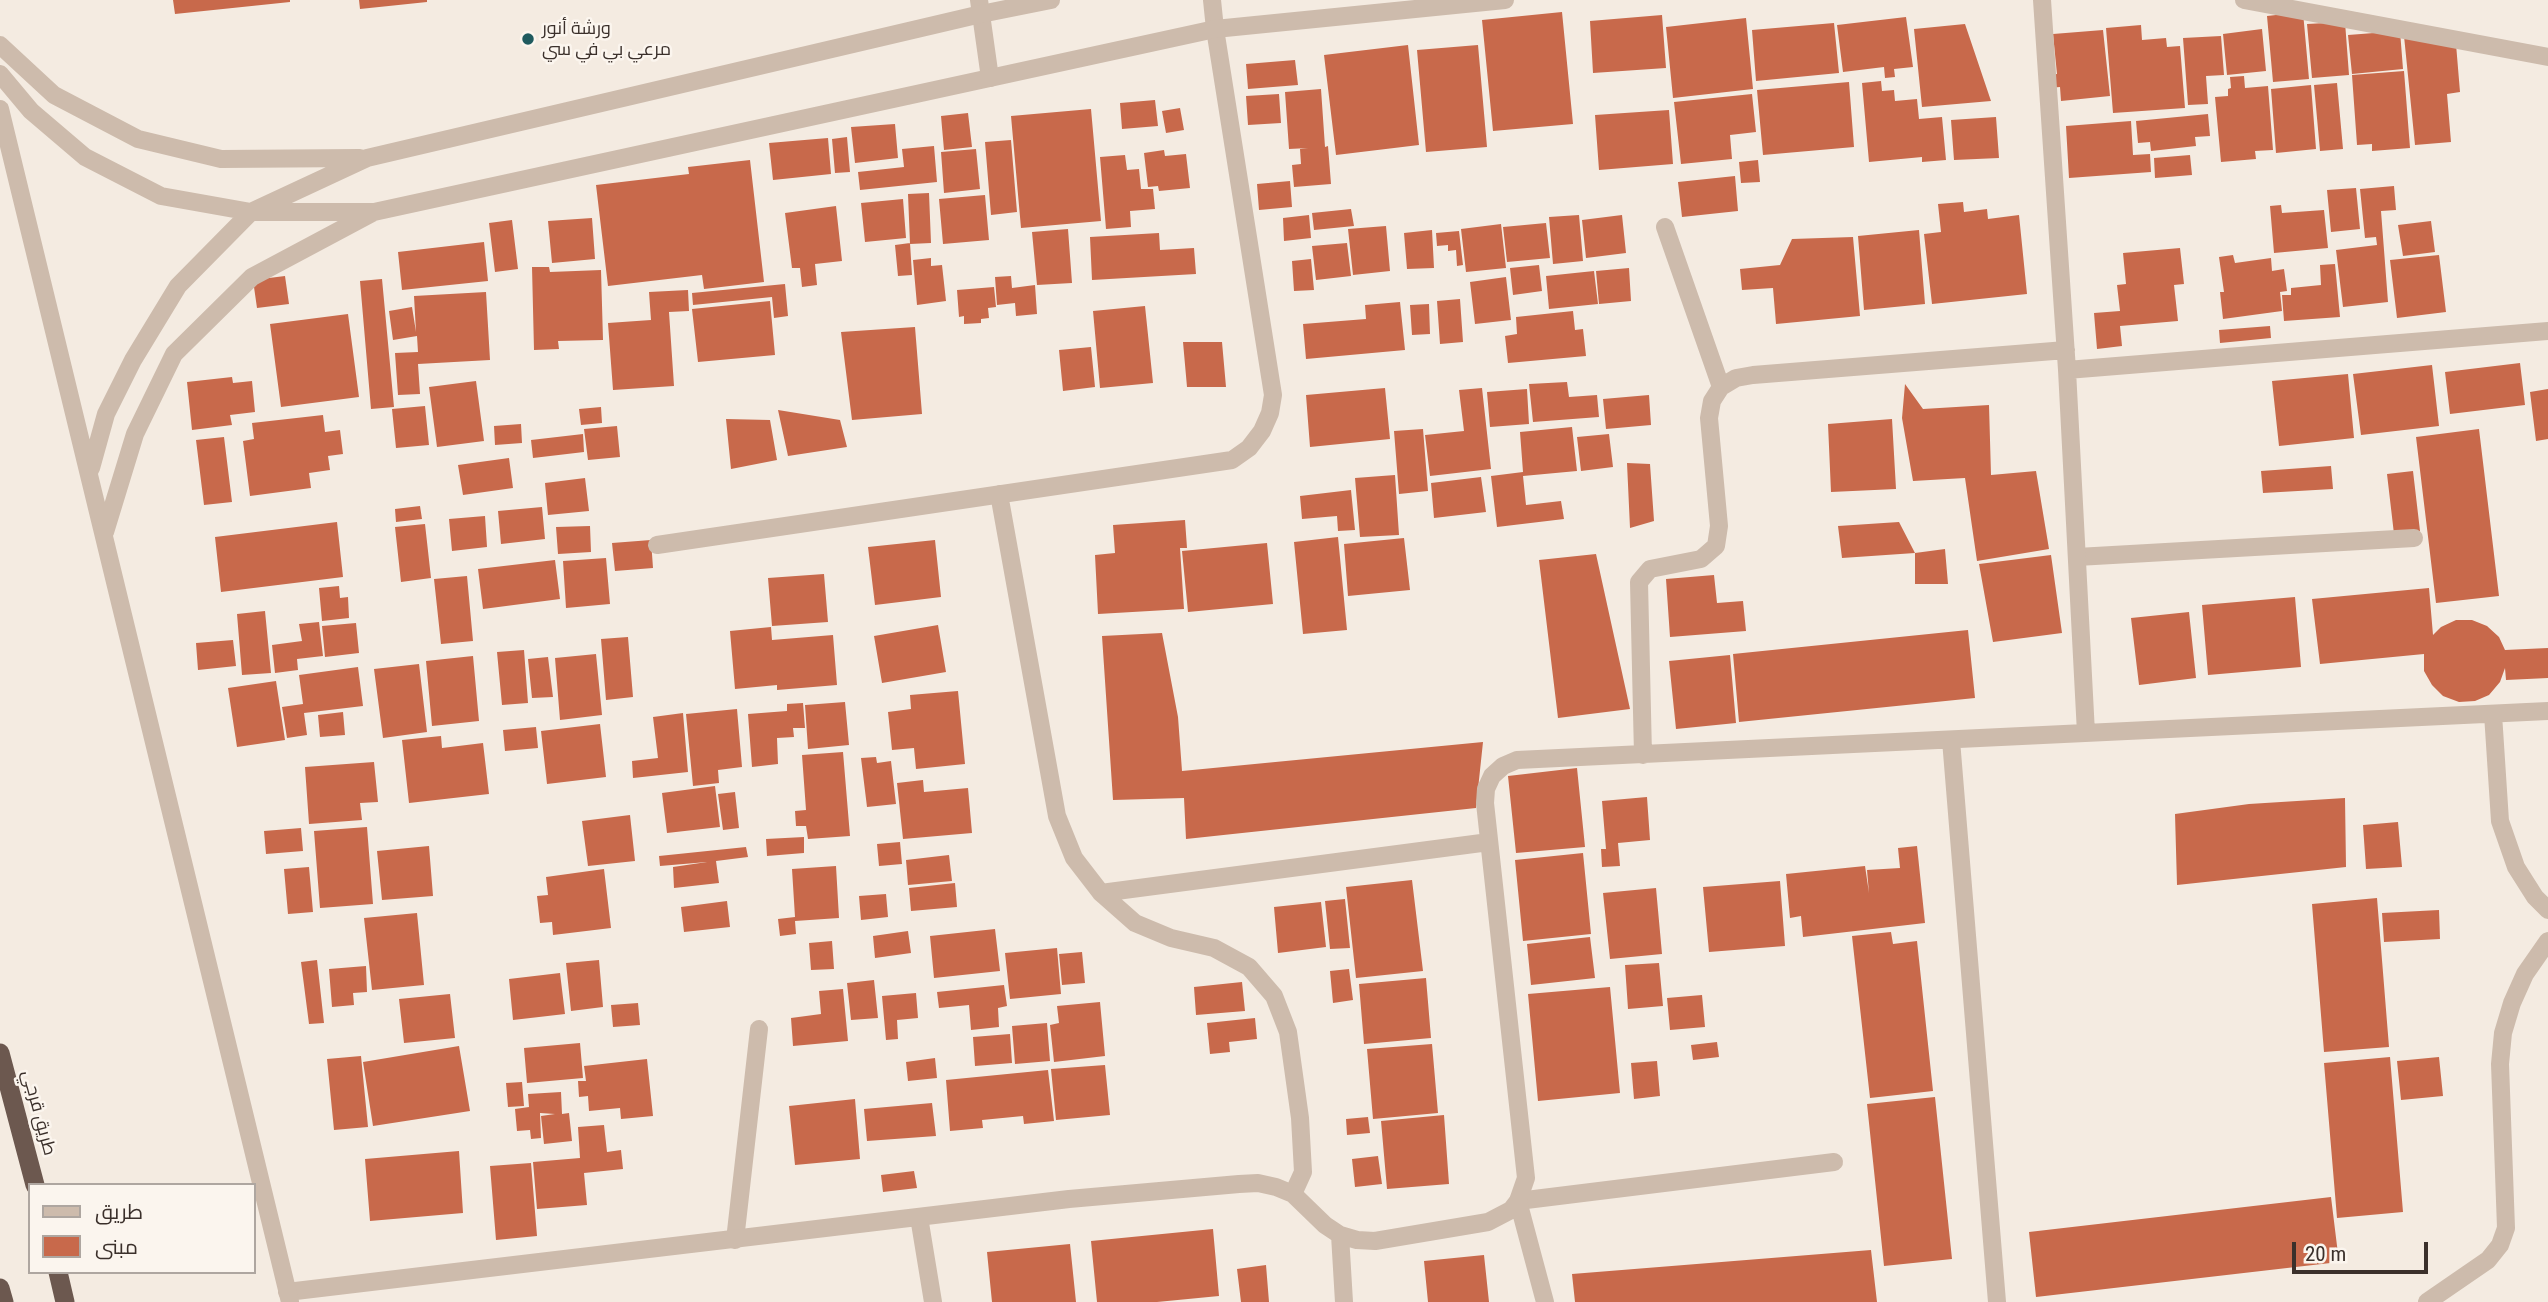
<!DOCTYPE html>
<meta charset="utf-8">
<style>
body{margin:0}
#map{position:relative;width:2548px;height:1302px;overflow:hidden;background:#f4ebe1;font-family:"Roboto Condensed",Cairo,sans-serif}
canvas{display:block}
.legend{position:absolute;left:28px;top:1183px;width:228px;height:91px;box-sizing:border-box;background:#fbf5ee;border:2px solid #aea6a0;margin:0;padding:9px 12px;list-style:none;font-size:21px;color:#3b302b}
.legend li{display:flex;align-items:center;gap:14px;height:35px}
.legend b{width:35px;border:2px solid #aea6a0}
.scale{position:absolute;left:2292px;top:1242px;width:136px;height:32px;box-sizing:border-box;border:4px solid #3b302b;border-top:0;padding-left:9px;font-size:21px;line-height:24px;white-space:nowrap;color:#3b302b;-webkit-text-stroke:5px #fbf5ee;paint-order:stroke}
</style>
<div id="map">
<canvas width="2548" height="1302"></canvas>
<ul class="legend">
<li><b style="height:9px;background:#cdbbac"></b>طريق</li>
<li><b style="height:19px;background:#c8694b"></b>مبنى</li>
</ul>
<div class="scale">20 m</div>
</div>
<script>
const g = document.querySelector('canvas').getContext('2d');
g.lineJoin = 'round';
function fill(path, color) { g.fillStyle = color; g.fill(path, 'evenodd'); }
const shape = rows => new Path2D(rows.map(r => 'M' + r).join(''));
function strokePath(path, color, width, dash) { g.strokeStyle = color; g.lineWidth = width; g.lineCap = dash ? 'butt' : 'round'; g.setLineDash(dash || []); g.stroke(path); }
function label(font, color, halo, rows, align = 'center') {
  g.font = font + ' "Roboto Condensed",Cairo,sans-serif'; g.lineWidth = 5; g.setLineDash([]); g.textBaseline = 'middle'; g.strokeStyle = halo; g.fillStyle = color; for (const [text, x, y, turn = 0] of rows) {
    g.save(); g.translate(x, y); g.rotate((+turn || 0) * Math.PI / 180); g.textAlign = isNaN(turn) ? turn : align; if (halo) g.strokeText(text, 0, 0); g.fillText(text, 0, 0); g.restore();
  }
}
const building = shape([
 [173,0,290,0,290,2,175,14],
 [359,0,427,0,427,2,360,9],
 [1562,12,1573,124,1493,131,1482,20],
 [2303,12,2309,79,2273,82,2267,16],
 [1662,15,1666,68,1593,73,1590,21],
 [1906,17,1913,67,1894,69,1895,77,1885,78,1884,67,1843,72,1837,25],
 [1746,18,1753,89,1673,98,1666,27],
 [2345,22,2349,75,2312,78,2307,24],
 [1834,23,1839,73,1756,81,1752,30],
 [1965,24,1991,101,1922,107,1914,29],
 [2141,25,2142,40,2166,38,2167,47,2180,46,2185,108,2113,113,2106,28],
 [2262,29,2266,71,2227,75,2223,34],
 [2103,30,2110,96,2061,101,2060,87,2048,88,2047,75,2057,74,2053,34],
 [2400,31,2403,69,2352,74,2348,35],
 [2455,32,2460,92,2447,94,2451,142,2415,145,2404,36],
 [2221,36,2224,75,2206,76,2208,104,2188,105,2183,38],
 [1408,45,1419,145,1336,155,1324,55],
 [1478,45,1487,147,1426,152,1417,50],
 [1295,60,1298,85,1248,89,1246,64],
 [2404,71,2410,148,2372,151,2372,144,2357,145,2352,75],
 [2244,76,2245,88,2268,86,2273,150,2255,151,2256,159,2221,162,2215,97,2228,96,2228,89,2231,88,2230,77],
 [1881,81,1882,91,1894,90,1895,101,1917,99,1919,119,1942,117,1946,160,1922,162,1922,157,1869,162,1862,83],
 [1849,82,1854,147,1763,155,1757,90],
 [2337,83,2343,149,2320,151,2314,85],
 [2311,85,2316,149,2276,153,2271,89],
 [1321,89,1325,147,1328,146,1331,184,1294,187,1292,165,1301,164,1300,149,1308,148,1289,149,1285,92],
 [1279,94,1281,123,1248,125,1246,96],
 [1752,94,1756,132,1730,135,1732,159,1681,164,1674,102],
 [1155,100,1158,126,1122,129,1120,103],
 [1180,108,1184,130,1166,133,1162,111],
 [1091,109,1101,221,1021,228,1011,116],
 [1669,110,1673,164,1599,170,1595,115],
 [968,113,972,147,944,150,941,116],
 [2208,114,2210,136,2195,137,2196,146,2151,151,2150,142,2138,143,2136,121],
 [1996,117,1999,158,1954,160,1951,120],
 [2131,121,2133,155,2150,154,2151,172,2069,178,2066,126],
 [895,124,898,158,855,163,851,127],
 [847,137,850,172,835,173,832,139],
 [828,138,831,174,773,180,769,143],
 [1011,140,1017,212,991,215,985,142],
 [934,146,937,182,860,190,858,172,904,167,902,149],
 [976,149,980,189,944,193,941,152],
 [1164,150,1165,156,1186,154,1190,188,1159,191,1158,186,1148,187,1144,153],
 [1125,155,1127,170,1139,169,1141,189,1153,189,1155,209,1130,211,1131,227,1106,229,1100,157],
 [2190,155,2192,175,2155,178,2154,158],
 [750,160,764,282,704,289,702,275,608,286,596,185,689,174,688,167],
 [1758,160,1760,182,1741,183,1739,162],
 [1735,176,1738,211,1682,217,1678,182],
 [1290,181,1292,207,1259,210,1257,184],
 [2394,186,2396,210,2381,211,2388,302,2343,307,2336,250,2377,245,2376,237,2365,238,2360,189],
 [2356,188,2360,229,2331,232,2327,190],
 [929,193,931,243,910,244,908,194],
 [985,195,989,240,943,244,939,199],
 [903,199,906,238,865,242,861,203],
 [1963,202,1964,212,1987,209,1988,219,2019,215,2027,294,1932,304,1924,234,1941,232,1938,204],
 [2281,205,2282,213,2324,210,2328,248,2274,253,2270,206],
 [836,206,842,261,815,264,817,285,802,287,800,268,792,268,785,213],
 [1351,209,1354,226,1314,230,1312,213],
 [1309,215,1311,238,1284,241,1283,218],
 [1579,215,1583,261,1553,264,1549,217],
 [1622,215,1626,253,1586,258,1582,220],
 [592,218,595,259,552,263,548,221],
 [512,220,518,269,495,272,489,223],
 [2431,221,2435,252,2403,256,2398,225],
 [1546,223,1550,258,1507,262,1503,227],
 [1501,224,1506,268,1466,272,1461,229],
 [1386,226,1390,271,1353,275,1348,229],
 [1068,229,1072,283,1037,285,1032,232],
 [1432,230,1434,268,1407,269,1404,233],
 [1919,230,1925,304,1864,310,1858,236],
 [1459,231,1463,265,1457,266,1456,250,1448,251,1448,245,1437,246,1436,233],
 [1159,233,1160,250,1194,248,1196,274,1092,280,1090,237],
 [1853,237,1860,316,1776,324,1773,288,1742,290,1740,269,1780,265,1792,239],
 [484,242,488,281,402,290,398,252],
 [910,243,912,275,898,276,895,245],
 [1347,243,1351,276,1316,280,1312,246],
 [2180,248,2184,284,2174,285,2178,321,2120,326,2122,346,2097,349,2094,313,2120,311,2117,285,2126,284,2123,253],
 [2233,255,2235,263,2271,258,2272,271,2284,269,2287,291,2280,292,2282,311,2223,319,2220,292,2224,292,2219,257],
 [2439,255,2446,312,2397,318,2390,260],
 [931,258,931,266,942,265,946,301,917,305,913,260],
 [1311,259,1314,290,1294,291,1292,261],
 [2335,264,2340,317,2284,321,2282,295,2291,295,2291,288,2321,285,2320,265],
 [1539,265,1542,291,1513,295,1510,268],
 [532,267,549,267,550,272,601,270,603,340,558,341,559,349,534,350],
 [1629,268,1631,301,1599,304,1596,271],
 [1594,271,1598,304,1549,309,1546,276],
 [285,276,289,304,257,308,253,280],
 [1011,276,1012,288,1035,285,1037,314,1016,316,1015,303,997,305,995,277],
 [1506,277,1511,320,1475,324,1470,282],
 [382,279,394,407,371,409,360,281],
 [785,284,788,316,774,318,772,297,693,305,692,293],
 [994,287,996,307,988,308,989,318,981,319,981,323,964,324,964,316,959,317,957,290],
 [688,290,689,311,669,312,674,386,613,390,608,323,651,320,649,292],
 [486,292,490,360,418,364,420,394,398,395,395,353,418,352,417,336,393,340,389,311,412,307,416,332,414,296],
 [1460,299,1463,342,1440,344,1437,301],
 [770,301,775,355,698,362,692,309],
 [1400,302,1405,350,1306,359,1303,324,1366,319,1365,305],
 [1429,304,1430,334,1412,335,1410,305],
 [1145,306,1153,383,1100,388,1093,311],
 [1573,311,1575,330,1583,329,1586,356,1508,363,1505,336,1517,334,1516,317],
 [348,314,359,397,281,407,270,324],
 [2270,326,2271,338,2220,343,2219,330],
 [915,327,922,414,852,420,841,332],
 [1183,342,1222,342,1226,387,1187,387],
 [1091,347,1095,387,1063,391,1059,350],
 [2520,363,2525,405,2450,414,2445,372],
 [2432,365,2439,426,2361,435,2353,374],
 [2348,374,2354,438,2279,446,2272,381],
 [232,377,233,383,252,381,255,412,230,415,232,425,192,430,187,382],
 [476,381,484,441,437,447,429,387],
 [1567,382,1569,397,1597,395,1599,417,1533,422,1529,384],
 [1905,384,1923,409,1989,405,1991,475,2036,471,2049,549,1977,561,1965,478,1913,481,1902,418],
 [1385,388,1390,439,1310,447,1306,395],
 [1482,388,1491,469,1430,476,1425,435,1464,431,1459,390],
 [1527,389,1529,424,1490,427,1487,392],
 [2548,389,2548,439,2536,441,2530,392],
 [1649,395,1651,425,1606,429,1603,399],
 [425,406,429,445,396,448,392,409],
 [601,407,602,423,581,425,579,409],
 [778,410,840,420,847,447,788,456],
 [323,415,325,432,340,430,343,454,328,456,330,470,309,473,311,488,250,496,243,441,254,439,252,423],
 [726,419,770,420,777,460,731,469],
 [1892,419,1896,489,1831,492,1828,424],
 [521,424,522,443,495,445,494,426],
 [617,426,620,457,588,460,584,429],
 [1572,427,1577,471,1523,476,1526,505,1561,501,1564,519,1497,527,1491,476,1523,472,1520,432],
 [1423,429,1428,491,1399,494,1394,431],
 [2479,429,2499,596,2436,603,2416,437],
 [583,434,584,452,533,458,531,440],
 [1609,434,1613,467,1581,471,1577,437],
 [224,437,232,502,204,505,196,440],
 [509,458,513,488,463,495,458,465],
 [1627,463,1650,464,1654,521,1630,528],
 [2331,466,2333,489,2263,493,2261,471],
 [2413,471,2420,531,2394,534,2387,474],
 [1395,475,1399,535,1360,537,1355,478],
 [1481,477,1486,512,1434,518,1431,483],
 [585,478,589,511,548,515,545,483],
 [1351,490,1355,530,1338,531,1337,516,1302,519,1300,496],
 [420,506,422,519,396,522,395,509],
 [542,507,545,539,501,544,498,511],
 [485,516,487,547,452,551,449,519],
 [1185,520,1187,548,1180,548,1184,609,1098,614,1095,555,1115,553,1113,525],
 [337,522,343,577,221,592,215,537],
 [1899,522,1915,553,1842,558,1838,526],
 [425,524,431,578,401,582,395,527],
 [590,526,591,552,558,554,556,527],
 [1338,537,1347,630,1303,634,1294,542],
 [1404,538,1410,590,1348,596,1344,544],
 [651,540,653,568,615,571,612,543],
 [935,540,941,597,875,605,868,547],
 [1267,543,1273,604,1188,612,1182,551],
 [1945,549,1948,584,1915,584,1915,553],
 [1596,554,1630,709,1558,718,1539,560],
 [2051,555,2062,633,1993,642,1979,564],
 [606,558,610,604,566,608,563,561],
 [555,560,560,599,483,609,478,569],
 [824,574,828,622,772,626,768,578],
 [1714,575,1717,603,1743,601,1746,631,1670,637,1666,579],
 [467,576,473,641,441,644,434,579],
 [339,586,340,598,348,597,349,618,322,621,319,588],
 [2429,588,2433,635,2441,627,2456,620,2472,620,2487,626,2499,637,2505,650,2548,648,2548,678,2506,680,2505,668,2500,682,2489,695,2475,701,2459,702,2443,696,2432,685,2424,671,2424,654,2320,664,2312,599],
 [2295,597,2301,667,2208,675,2202,605],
 [265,611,271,673,242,675,237,614],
 [2189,612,2196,678,2139,685,2131,618],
 [319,622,323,656,297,659,298,670,275,673,272,645,302,641,299,624],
 [356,623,359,653,325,657,322,626],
 [938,625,946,672,882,683,874,636],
 [771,627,772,640,833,635,837,685,777,690,777,685,735,689,730,631],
 [1968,630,1975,698,1739,722,1733,654],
 [1162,633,1178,717,1182,771,1483,742,1476,808,1186,839,1184,798,1113,800,1102,636],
 [628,637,633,697,606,700,601,639],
 [233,640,236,666,198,670,196,643],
 [524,650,528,703,502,705,497,652],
 [596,654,602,715,560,720,555,658],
 [1730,655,1736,723,1676,729,1669,661],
 [473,656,479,721,432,726,426,661],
 [548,657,553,697,532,698,528,659],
 [419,664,427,732,383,738,374,669],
 [358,667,363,706,304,713,307,735,287,738,282,707,303,704,299,675],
 [276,681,285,740,237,747,228,688],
 [958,691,965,764,916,769,914,748,892,750,888,712,911,709,910,695],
 [845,702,849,745,808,749,805,705],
 [803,703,805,728,793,728,794,737,777,738,778,764,752,767,748,714,787,711,787,704],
 [737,709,742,767,718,770,719,783,693,786,686,714],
 [343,712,345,735,320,737,318,715],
 [683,713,688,772,633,778,632,761,658,758,653,717],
 [600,724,606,777,547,784,541,731],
 [536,727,538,748,505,751,503,730],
 [441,736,442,748,483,743,489,794,409,803,402,740],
 [843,752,850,836,808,839,806,826,796,826,795,811,806,810,802,755],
 [876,757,877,763,891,761,896,804,867,807,861,758],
 [374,762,378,802,360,803,362,820,309,824,305,767],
 [1577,768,1585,847,1516,853,1508,776],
 [923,780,924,792,968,788,972,833,903,839,897,783],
 [715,786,720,827,667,833,662,793],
 [735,792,739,828,723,830,718,794],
 [1647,797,1650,840,1618,843,1620,866,1602,867,1601,849,1606,849,1602,801],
 [2345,798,2346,867,2177,885,2175,814,2249,804],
 [630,815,635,861,588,866,582,821],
 [2398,822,2402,867,2366,869,2363,825],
 [367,827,373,904,320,908,314,831],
 [301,828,303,851,266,854,264,831],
 [804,837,804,853,767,856,766,839],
 [900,842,902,864,879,866,877,844],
 [429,846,433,896,382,900,377,851],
 [1917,846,1925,923,1803,937,1801,916,1790,918,1786,874,1865,866,1869,893,1867,870,1900,868,1898,848],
 [746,847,748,857,716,861,719,883,674,888,673,867,707,862,660,866,659,856],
 [1583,853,1591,934,1523,941,1515,860],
 [949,855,952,881,908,885,906,860],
 [836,866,839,918,795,921,796,934,780,936,778,919,795,917,792,869],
 [309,867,313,912,288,914,284,869],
 [604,869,611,928,553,935,552,922,540,923,537,896,548,895,546,877],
 [1412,880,1423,971,1356,978,1346,887],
 [1780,881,1785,946,1709,952,1703,887],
 [955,883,957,907,911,911,909,888],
 [1656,888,1662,954,1610,959,1603,893],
 [886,894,888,917,861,920,859,896],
 [2377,898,2389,1047,2324,1052,2312,904],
 [1345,899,1350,948,1330,949,1325,901],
 [727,901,730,927,684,932,681,907],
 [1321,902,1326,947,1278,953,1274,907],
 [2439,910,2440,939,2384,942,2382,913],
 [417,913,424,985,372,990,364,918],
 [995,929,1000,971,934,978,930,936],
 [908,931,911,953,875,958,873,936],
 [1891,932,1893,944,1917,941,1933,1091,1870,1098,1852,936],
 [1590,937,1595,978,1531,985,1527,944],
 [832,941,834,969,811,970,809,943],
 [1057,948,1061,994,1010,999,1005,953],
 [1082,952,1085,983,1062,985,1059,954],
 [317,960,324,1023,309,1024,301,962],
 [599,960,603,1007,571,1011,566,963],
 [1659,963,1663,1006,1628,1009,1625,965],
 [366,966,367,992,353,993,354,1005,332,1007,329,969],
 [1349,969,1353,1000,1333,1003,1330,971],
 [560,973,565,1014,513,1020,509,979],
 [1426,978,1431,1038,1364,1044,1359,984],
 [874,980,878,1018,851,1020,847,983],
 [1242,982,1245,1011,1196,1015,1194,987],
 [1004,985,1007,1006,998,1008,999,1027,971,1030,969,1005,939,1008,937,992],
 [1610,987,1620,1093,1538,1101,1528,994],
 [843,989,848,1041,793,1046,791,1018,821,1014,819,991],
 [916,993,918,1018,897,1020,898,1039,886,1040,882,996],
 [450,994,455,1038,404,1043,399,999],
 [1702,995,1705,1027,1670,1030,1667,998],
 [1100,1002,1105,1056,1054,1062,1050,1025,1059,1023,1057,1006],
 [638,1003,640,1025,613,1027,611,1005],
 [1255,1018,1257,1039,1229,1042,1230,1052,1210,1054,1207,1023],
 [1047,1023,1050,1061,1015,1064,1012,1026],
 [1010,1034,1012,1063,975,1066,973,1037],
 [1717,1042,1719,1057,1693,1060,1691,1045],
 [580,1043,583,1078,527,1083,524,1048],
 [1432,1044,1438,1113,1373,1119,1367,1049],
 [459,1046,470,1111,373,1126,363,1062],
 [361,1056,368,1127,334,1130,327,1059],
 [2390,1057,2403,1212,2337,1218,2324,1063],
 [2439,1057,2443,1096,2401,1100,2397,1061],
 [935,1058,937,1078,908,1081,906,1062],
 [647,1059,653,1116,621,1119,620,1108,589,1111,588,1096,579,1097,578,1081,586,1081,584,1066],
 [1657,1061,1660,1096,1634,1099,1631,1063],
 [1105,1065,1110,1115,1056,1120,1051,1069],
 [1048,1070,1054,1121,1024,1124,1023,1116,982,1120,983,1128,950,1131,946,1080],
 [522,1082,524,1106,508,1107,506,1083],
 [561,1092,562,1114,569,1113,572,1141,544,1144,541,1116,555,1114,540,1113,541,1138,531,1139,530,1130,517,1131,515,1109,529,1107,528,1094],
 [1935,1097,1952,1259,1884,1266,1867,1104],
 [855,1099,860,1159,795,1165,789,1106],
 [932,1103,936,1136,867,1141,864,1109],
 [1444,1115,1449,1184,1387,1189,1381,1121],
 [1368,1117,1370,1133,1347,1135,1346,1119],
 [604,1125,607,1152,621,1150,623,1169,584,1173,587,1205,537,1209,533,1162,580,1158,578,1127],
 [459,1151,463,1213,370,1221,365,1159],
 [1378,1156,1382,1184,1355,1187,1352,1159],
 [531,1163,537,1236,496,1240,490,1166],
 [914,1171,917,1188,883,1192,881,1175],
 [2331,1197,2339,1262,2036,1297,2029,1232],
 [1213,1229,1219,1296,1157,1302,1097,1302,1091,1241],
 [1070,1244,1076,1302,992,1302,987,1252],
 [1871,1250,1877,1302,1575,1302,1572,1274],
 [1484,1255,1489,1302,1428,1302,1424,1261],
 [1266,1265,1269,1302,1241,1302,1237,1269]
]);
const service = shape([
 [2077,557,2414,538],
 [1518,1201,1834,1162],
 [735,1240,759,1029]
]);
const minor = shape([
 [979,0,990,78],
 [2042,0,2067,370,2086,733],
 [1665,227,1721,387],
 [2067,370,2548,331],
 [999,494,1057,816,1074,858,1101,893,1135,923,1171,938,1214,948,1249,967,1274,996,1288,1032,1300,1118,1303,1172,1293,1194],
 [657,545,1232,460,1249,448,1262,431,1270,413,1273,395,1215,29,1212,0],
 [2493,714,2500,821,2516,867,2535,897,2548,910],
 [1951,740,1997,1302],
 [1643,755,1639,582,1650,569,1701,559,1716,546,1719,526,1709,418,1712,401,1721,387,1736,378,1753,375,2066,350],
 [1101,893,1489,842],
 [1518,1201,1545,1302],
 [919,1217,933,1302],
 [1340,1235,1344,1302],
 [287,1292,1069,1199,1239,1184,1258,1183,1276,1187,1293,1194,1325,1225,1340,1235,1357,1240,1375,1241,1488,1222,1511,1210,1518,1201,1526,1178,1485,803,1486,789,1492,776,1503,766,1517,760,2548,711],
 [2427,1302,2488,1260,2500,1245,2506,1228,2500,1064,2503,1033,2512,1003,2525,974,2548,941]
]);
const tertiary = shape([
 [2244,0,2548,57],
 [0,45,54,95,138,139,221,159,360,158],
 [0,74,31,111,85,157,161,196,251,212,374,212,1215,29,1505,0],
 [0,109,290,1302],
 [91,468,106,414,133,360,178,286,251,212,367,158,981,14,1051,0],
 [105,532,135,434,174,354,252,277,372,213]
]);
const trunk = shape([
 [0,1053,35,1185],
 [58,1272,65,1302],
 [0,1288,4,1302]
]);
const markers = [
 [528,39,7,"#1f5a5e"]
];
const poiNames = [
 ["ورشة أنور",542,29],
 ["مرعي بي في سي",542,50]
];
const streetNames = [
 ["طريق قرجي",38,1113,75]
];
fill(building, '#c8694b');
strokePath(service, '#cdbbac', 18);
strokePath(minor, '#cdbbac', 18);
strokePath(tertiary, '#cdbbac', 18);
strokePath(trunk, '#6c584f', 19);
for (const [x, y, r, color] of markers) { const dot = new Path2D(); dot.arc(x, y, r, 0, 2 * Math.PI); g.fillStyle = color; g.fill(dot); strokePath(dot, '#fbf5ee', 2.5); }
label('18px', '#3b302b', '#fbf5ee', poiNames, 'left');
label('18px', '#3b302b', '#fbf5ee', streetNames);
</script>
